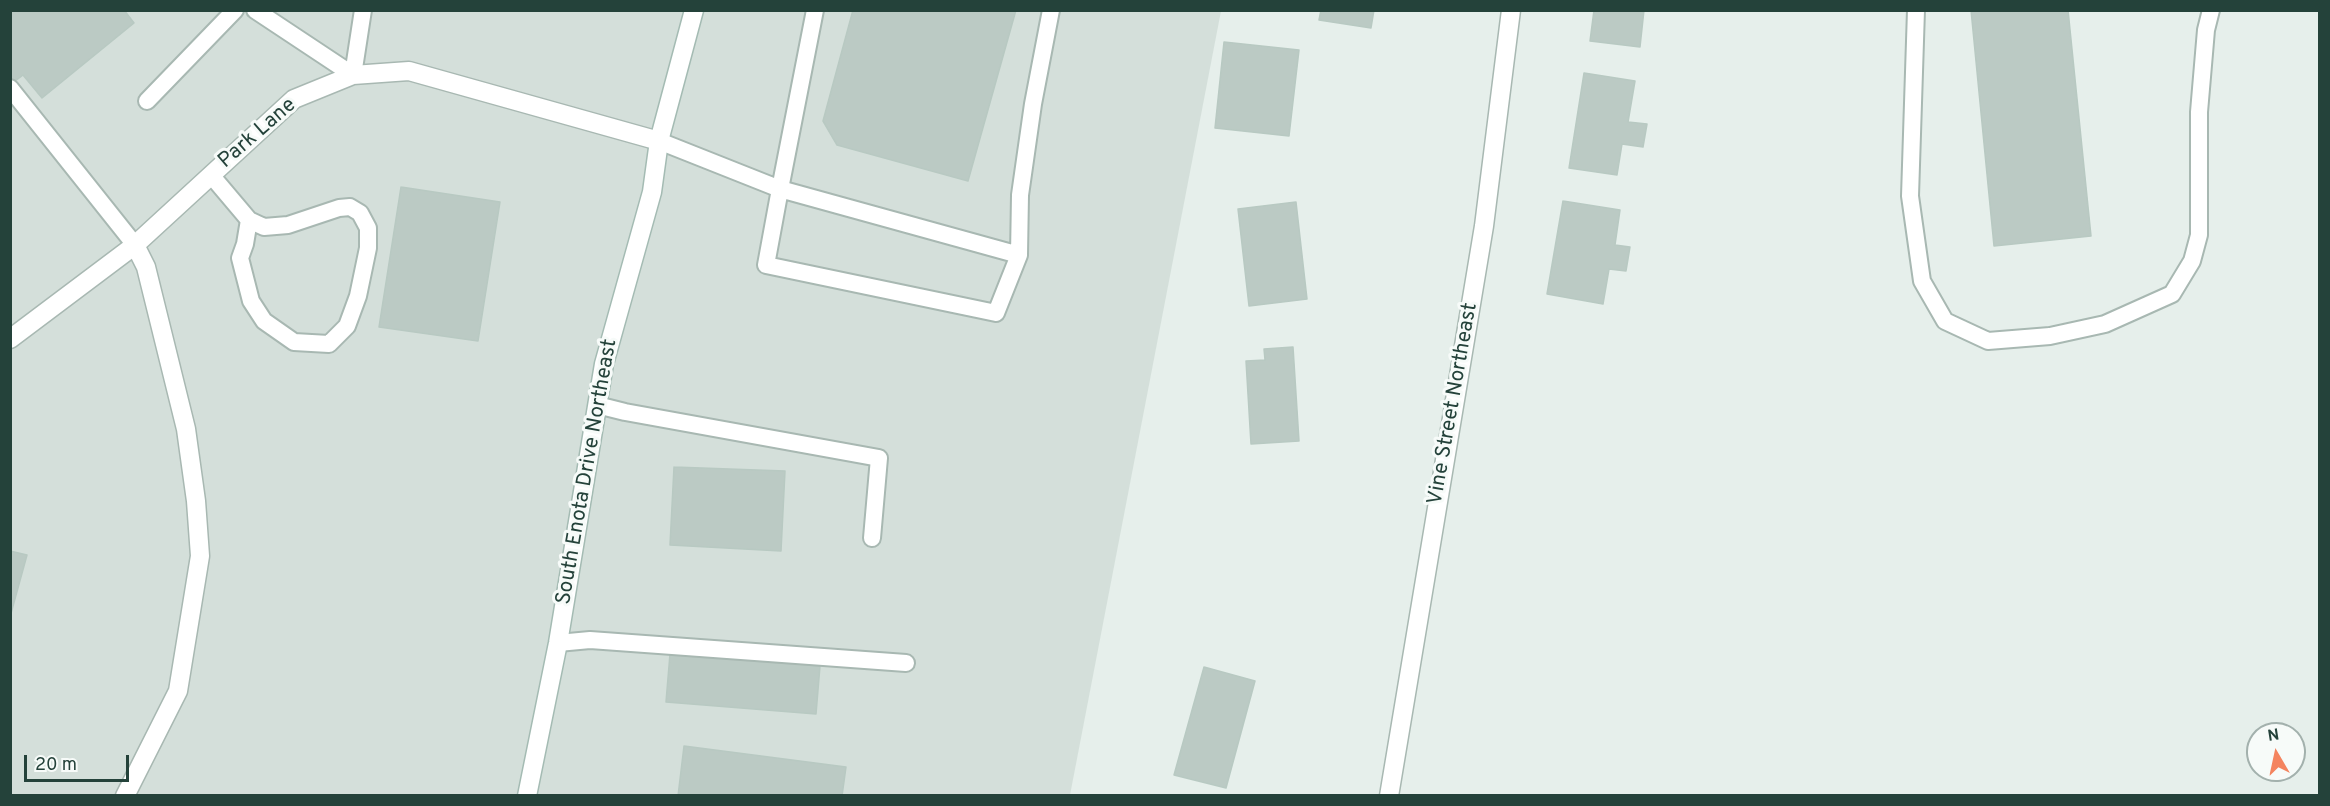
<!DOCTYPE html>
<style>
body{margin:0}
#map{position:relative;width:2330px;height:806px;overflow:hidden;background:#e6efeb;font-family:Overpass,sans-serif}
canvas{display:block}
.frame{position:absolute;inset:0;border:12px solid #24423a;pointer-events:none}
.north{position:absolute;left:2246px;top:722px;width:60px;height:60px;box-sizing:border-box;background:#f7fbf9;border:2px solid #a3b1ad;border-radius:50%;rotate:351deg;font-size:16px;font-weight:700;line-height:24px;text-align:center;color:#24423a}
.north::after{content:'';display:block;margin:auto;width:21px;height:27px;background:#f4845f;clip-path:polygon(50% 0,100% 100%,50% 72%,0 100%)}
.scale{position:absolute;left:24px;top:755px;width:105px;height:27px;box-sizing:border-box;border:3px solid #24423a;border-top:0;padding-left:8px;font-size:18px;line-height:21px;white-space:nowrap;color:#24423a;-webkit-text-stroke:4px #f7fbf9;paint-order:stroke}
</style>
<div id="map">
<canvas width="2330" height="806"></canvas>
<div class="frame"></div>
<div class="north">N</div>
<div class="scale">20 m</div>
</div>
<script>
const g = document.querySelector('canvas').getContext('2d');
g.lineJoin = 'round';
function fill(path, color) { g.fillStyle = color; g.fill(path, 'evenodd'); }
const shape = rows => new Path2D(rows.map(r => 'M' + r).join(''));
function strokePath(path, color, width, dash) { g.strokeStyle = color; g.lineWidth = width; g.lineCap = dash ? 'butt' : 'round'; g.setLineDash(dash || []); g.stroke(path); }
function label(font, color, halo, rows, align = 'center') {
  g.font = font + ' Overpass,sans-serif'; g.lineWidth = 6; g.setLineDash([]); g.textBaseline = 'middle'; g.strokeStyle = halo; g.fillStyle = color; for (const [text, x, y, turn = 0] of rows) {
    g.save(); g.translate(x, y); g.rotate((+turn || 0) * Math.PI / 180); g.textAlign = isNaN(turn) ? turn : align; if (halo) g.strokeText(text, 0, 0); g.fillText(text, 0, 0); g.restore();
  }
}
const built = shape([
 [10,11,1221,11,1070,795,11,795]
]);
const building = shape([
 [10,10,124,10,134,23,42,98,23,75,10,85,10,10],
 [853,10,1016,10,968,181,837,145,823,121,853,10],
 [1321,10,1374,10,1371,28,1319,20,1321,10],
 [1594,10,1644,10,1640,47,1590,41,1594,10],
 [1971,10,2068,10,2091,236,1994,246,1971,10],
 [1224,42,1299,50,1289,136,1215,128,1224,42],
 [1584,73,1635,81,1628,122,1647,124,1643,147,1622,144,1617,175,1569,168,1584,73],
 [401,187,500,202,478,341,379,327,401,187],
 [1563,201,1620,210,1615,245,1630,247,1626,271,1609,269,1603,304,1547,294,1563,201],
 [1296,202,1307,299,1249,306,1238,209,1296,202],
 [1293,347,1299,441,1251,444,1246,361,1265,360,1264,349,1293,347],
 [674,467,785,471,781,551,670,545,674,467],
 [10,551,27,555,10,617,10,551],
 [670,654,820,666,816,714,666,702,670,654],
 [1204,667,1255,681,1226,788,1174,775,1204,667],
 [684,746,846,767,842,796,678,796,684,746]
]);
const lane = shape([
 [255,10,353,75,363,10],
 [1916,10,1910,196,1922,281,1945,321,1988,341,2050,336,2105,324,2172,294,2192,261,2199,235,2199,112,2206,30,2211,10],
 [10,88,135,245],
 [147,101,235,10],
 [659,141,780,189,815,10],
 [211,175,249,220,264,227,288,225,339,208,350,207,360,213,368,228,368,248,358,296,347,326,329,344,294,342,264,321,251,301,240,258,245,244,249,220],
 [1019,255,780,189,766,265,996,313,1019,255,1020,195,1033,104,1051,10],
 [597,405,625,412,879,458,872,538],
 [558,643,590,640,906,663]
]);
const street = shape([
 [10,339,135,245,294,99,353,75,409,71,659,141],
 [125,796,178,691,200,556,196,501,186,429,146,267,135,245],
 [1389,796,1484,226,1511,10]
]);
const secondary = shape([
 [527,796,558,643,604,364,652,192,659,141,694,10]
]);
const streetNames = [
 ["Park Lane",258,134,-41],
 ["Vine Street Northeast",1454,404,-80],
 ["South Enota Drive Northeast",588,472,-80]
];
fill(built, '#d4dfda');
fill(building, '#bbcac4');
strokePath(building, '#b8c9c2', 1.5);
strokePath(lane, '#a8b8b2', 20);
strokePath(street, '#a8b8b2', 21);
strokePath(secondary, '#a4bbb3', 21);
strokePath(lane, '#fff', 16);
strokePath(street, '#fff', 18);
strokePath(secondary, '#fff', 18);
label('21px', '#24423a', '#f7fbf9', streetNames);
</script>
